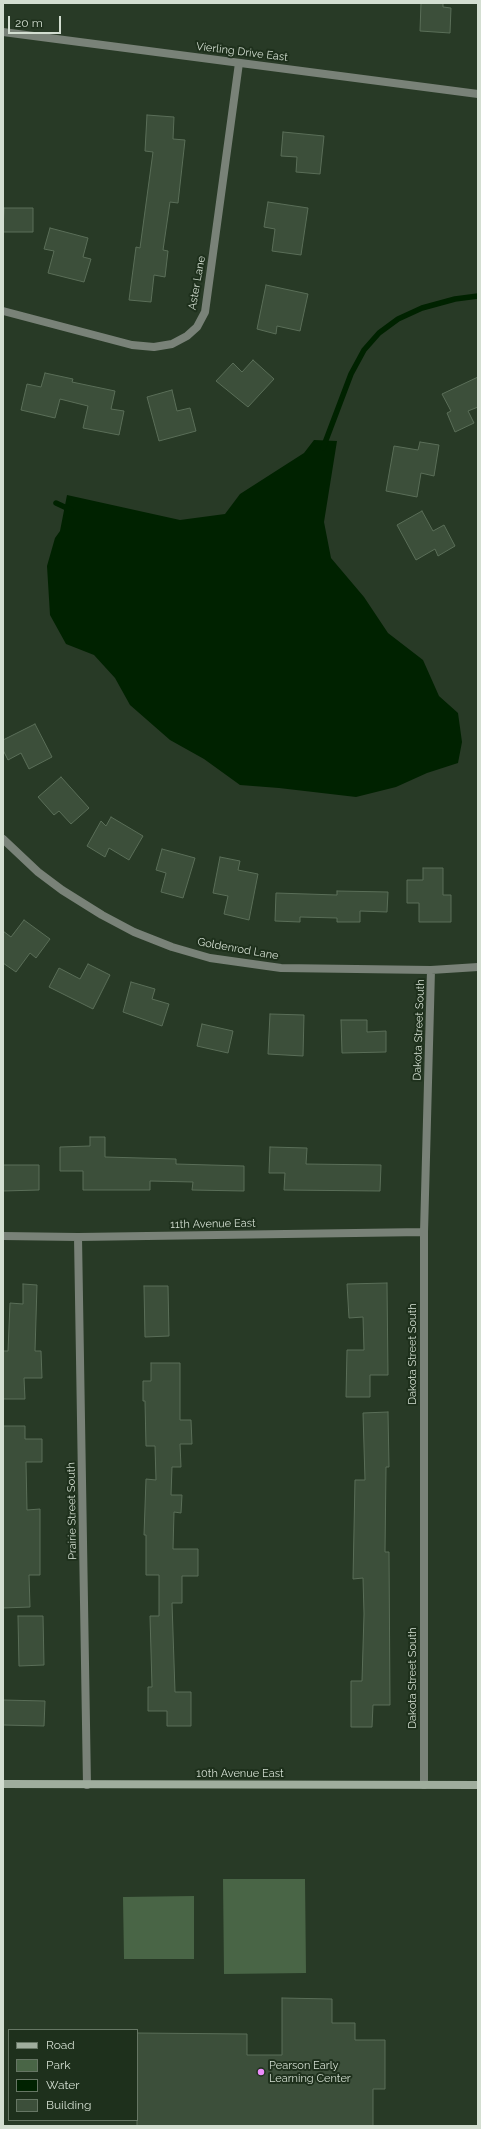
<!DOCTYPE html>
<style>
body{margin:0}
#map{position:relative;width:481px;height:2129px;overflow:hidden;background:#283a26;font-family:Raleway,sans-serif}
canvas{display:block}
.frame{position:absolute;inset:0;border:4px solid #d3ded1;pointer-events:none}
.legend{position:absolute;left:8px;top:2029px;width:130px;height:92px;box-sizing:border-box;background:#1e301c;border:1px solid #667664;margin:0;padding:5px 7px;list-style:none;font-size:12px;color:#d3ded1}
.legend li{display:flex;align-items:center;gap:8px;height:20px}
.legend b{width:20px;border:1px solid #667664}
.scale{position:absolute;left:8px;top:16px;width:53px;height:18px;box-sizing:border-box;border:2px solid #d3ded1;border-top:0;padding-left:5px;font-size:12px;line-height:14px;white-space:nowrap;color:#d3ded1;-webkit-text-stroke:3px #1e301c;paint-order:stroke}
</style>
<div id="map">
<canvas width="481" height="2129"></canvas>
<div class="frame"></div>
<ul class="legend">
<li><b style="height:5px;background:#9fad9d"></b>Road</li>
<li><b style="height:11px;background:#496546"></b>Park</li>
<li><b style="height:11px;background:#020"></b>Water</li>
<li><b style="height:11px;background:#3c4f3a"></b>Building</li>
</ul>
<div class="scale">20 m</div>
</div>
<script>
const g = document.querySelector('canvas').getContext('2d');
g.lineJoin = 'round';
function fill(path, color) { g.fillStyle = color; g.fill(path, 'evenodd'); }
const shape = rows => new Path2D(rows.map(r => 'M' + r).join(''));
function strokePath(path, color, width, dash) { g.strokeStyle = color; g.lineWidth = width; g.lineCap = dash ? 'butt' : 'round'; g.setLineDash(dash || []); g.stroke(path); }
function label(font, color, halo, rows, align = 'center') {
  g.font = font + ' Raleway,sans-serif'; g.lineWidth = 4; g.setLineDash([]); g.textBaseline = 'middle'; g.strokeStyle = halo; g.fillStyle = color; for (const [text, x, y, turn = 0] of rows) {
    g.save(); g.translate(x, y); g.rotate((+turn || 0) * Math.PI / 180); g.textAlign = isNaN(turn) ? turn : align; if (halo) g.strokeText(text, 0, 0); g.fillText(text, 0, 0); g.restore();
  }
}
const green = shape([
 [223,1879,305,1879,306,1973,224,1974],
 [194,1896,194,1959,124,1959,123,1897]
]);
const water = shape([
 [314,440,337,441,324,522,331,558,364,597,388,633,423,660,439,696,458,713,462,742,458,763,427,773,396,787,356,797,279,788,240,785,204,759,170,740,130,705,115,678,94,655,66,644,50,615,47,566,55,538,60,531,67,495,180,520,225,514,240,494,304,453]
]);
const stream = shape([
 [323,448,351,374,364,350,379,333,398,319,422,308,455,299,478,296],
 [56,503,71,510]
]);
const building = shape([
 [421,3,443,3,443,7,451,8,450,33,420,31,421,3],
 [147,115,174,117,173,139,185,140,178,203,170,202,163,250,168,251,165,277,154,275,151,302,129,300,136,247,140,248,153,152,145,151,147,115],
 [283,132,324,136,320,174,296,172,297,157,281,156,283,132],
 [268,202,308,208,301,255,272,251,275,229,264,227,268,202],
 [4,208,33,208,33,232,3,232,4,208],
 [50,228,88,238,83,257,91,259,84,282,48,273,54,251,44,249,50,228],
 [266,285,308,294,300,331,277,326,276,334,257,329,266,285],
 [253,360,274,379,248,407,216,381,233,363,242,372,253,360],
 [45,373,73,379,72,382,115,391,111,409,124,411,119,435,83,428,88,406,60,399,55,418,21,410,27,384,41,387,45,373],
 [478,377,478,407,468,411,474,423,455,432,447,413,451,411,442,394,478,377],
 [172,390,177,411,190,408,196,431,159,441,147,397,172,390],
 [420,442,439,445,434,476,421,473,417,497,386,491,394,446,418,450,420,442],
 [422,511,433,531,444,525,455,546,438,556,435,549,416,560,397,525,422,511],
 [35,724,52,757,29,769,21,753,8,760,3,750,3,740,35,724],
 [61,777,89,808,71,824,59,811,54,815,38,797,61,777],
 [111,817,143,836,129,860,109,848,105,857,87,846,101,821,106,826,111,817],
 [162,849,195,858,183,898,161,892,166,873,156,870,162,849],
 [220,857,240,861,238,870,258,874,249,920,224,914,228,896,213,893,220,857],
 [423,868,443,868,443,895,451,895,451,922,419,922,419,903,407,903,407,880,423,880,423,868],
 [337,891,388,892,387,912,360,911,360,922,337,922,337,918,300,917,300,922,275,921,276,893,337,895,337,891],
 [24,920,50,939,36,958,30,953,16,972,3,963,3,931,11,937,24,920],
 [88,964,110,975,93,1009,49,987,59,968,80,979,88,964],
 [131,982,155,989,152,999,169,1004,162,1026,123,1012,131,982],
 [270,1014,304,1015,303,1056,268,1054,270,1014],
 [341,1020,367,1020,367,1032,386,1031,386,1052,342,1053,341,1020],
 [202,1024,233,1031,228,1053,197,1046,202,1024],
 [90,1137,105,1137,105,1157,176,1159,176,1164,244,1166,244,1191,192,1190,193,1182,150,1181,150,1190,83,1190,83,1171,60,1171,60,1147,90,1146,90,1137],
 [270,1147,307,1148,306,1164,381,1165,380,1191,284,1190,285,1173,269,1173,270,1147],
 [3,1165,39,1165,39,1190,3,1191,3,1165],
 [387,1283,388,1375,370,1375,370,1397,346,1397,347,1350,364,1350,363,1317,349,1318,347,1284,387,1283],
 [23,1284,37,1285,35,1351,41,1351,42,1378,24,1378,25,1399,3,1399,3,1351,8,1351,10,1303,23,1304,23,1284],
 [144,1286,168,1286,169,1336,145,1337,144,1286],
 [151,1363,180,1363,180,1420,191,1420,192,1444,180,1444,181,1467,172,1467,171,1495,182,1495,181,1513,174,1512,173,1549,198,1549,198,1576,182,1576,182,1603,172,1603,175,1692,191,1692,191,1726,167,1726,167,1711,148,1711,148,1687,152,1687,150,1616,159,1616,159,1575,146,1575,146,1535,144,1535,146,1479,156,1480,155,1446,146,1446,145,1401,143,1401,143,1381,151,1381,151,1363],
 [388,1412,389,1467,386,1467,385,1552,389,1552,390,1705,373,1705,372,1727,351,1727,351,1681,362,1681,364,1614,363,1578,353,1579,355,1480,365,1480,363,1413,388,1412],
 [3,1426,25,1426,25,1439,42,1439,42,1462,26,1462,27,1510,40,1509,40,1575,29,1575,30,1607,3,1608,3,1426],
 [18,1616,43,1616,44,1665,19,1666,18,1616],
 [3,1700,45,1701,44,1726,3,1725,3,1700],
 [282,1998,332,1999,332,2023,355,2023,355,2040,385,2040,385,2089,373,2089,373,2126,137,2126,137,2033,247,2034,247,2055,282,2055,282,1998]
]);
const minor = shape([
 [3,311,132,345,154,347,172,344,187,336,197,327,205,312,239,63],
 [3,839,38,872,62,890,102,915,134,932,172,947,210,958,281,968,431,970,478,967],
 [3,1236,78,1237,424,1232],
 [78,1237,87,1785],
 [424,1785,424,1232,431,970]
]);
const tertiary = shape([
 [3,32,478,94]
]);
const secondary = shape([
 [3,1784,478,1785]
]);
const markers = [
 [261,2072,4,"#ec8cfb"]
];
const streetNames = [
 ["Vierling Drive East",242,52,7],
 ["Aster Lane",197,283,-80],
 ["Goldenrod Lane",238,949,10],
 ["Dakota Street South",419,1030,-88],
 ["11th Avenue East",213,1224,-1],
 ["Dakota Street South",413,1354,-90],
 ["Prairie Street South",72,1511,-91],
 ["Dakota Street South",413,1678,-90],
 ["10th Avenue East",240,1774]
];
const poiNames = [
 ["Pearson Early",269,2066],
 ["Learning Center",269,2079]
];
fill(green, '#496546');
fill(water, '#020');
strokePath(stream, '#020', 5.5);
fill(building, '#3c4f3a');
strokePath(building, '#5a6e58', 1);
strokePath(minor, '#798278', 8);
strokePath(tertiary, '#798278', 8);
strokePath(secondary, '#9fad9d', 8);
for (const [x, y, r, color] of markers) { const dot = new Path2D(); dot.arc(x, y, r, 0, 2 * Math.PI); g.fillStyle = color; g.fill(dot); strokePath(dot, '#1e301c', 1.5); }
label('11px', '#d3ded1', '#1e301c', streetNames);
label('11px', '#d3ded1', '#1e301c', poiNames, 'left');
</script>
